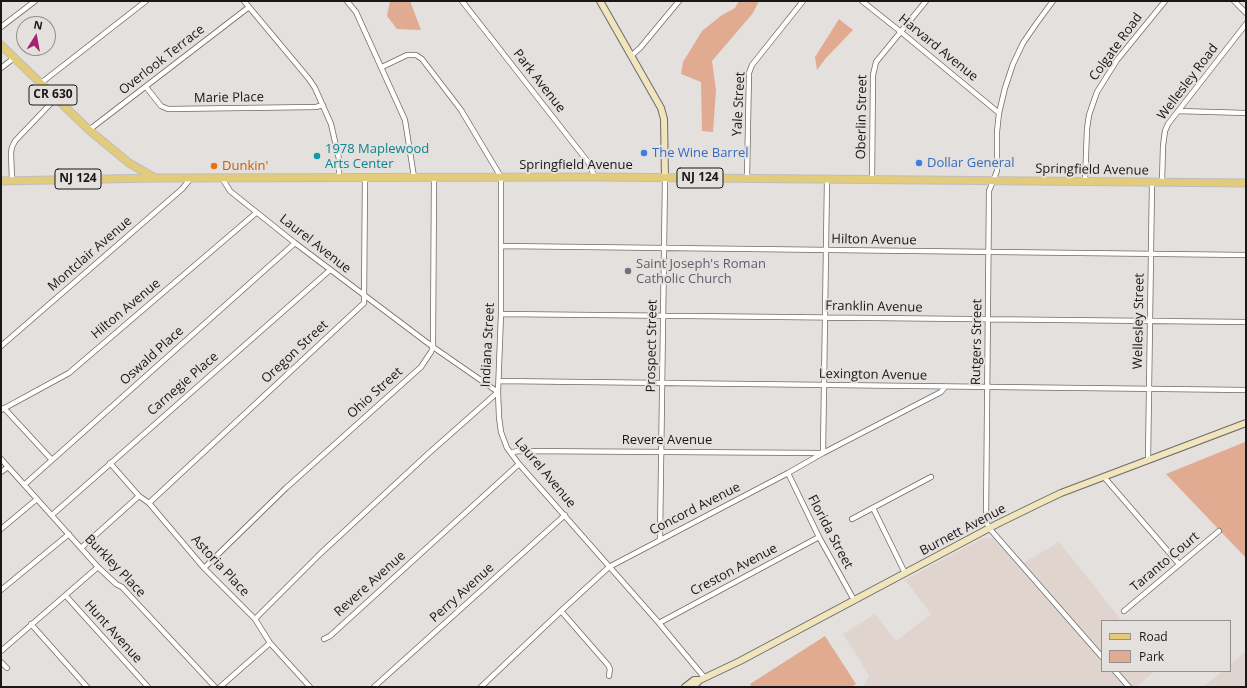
<!DOCTYPE html>
<style>
body{margin:0}
#map{position:relative;width:1247px;height:688px;overflow:hidden;background:#e4e0de;font-family:"Open Sans",sans-serif}
canvas{display:block}
.frame{position:absolute;inset:0;border:2px solid #191717;pointer-events:none}
.legend{position:absolute;left:1101px;top:620px;width:130px;height:52px;box-sizing:border-box;background:#e4e0de;border:1px solid #93908e;margin:0;padding:5px 7px;list-style:none;font-size:12px;color:#191717}
.legend li{display:flex;align-items:center;gap:8px;height:20px}
.legend b{width:20px;border:1px solid #93908e}
.north{position:absolute;left:16px;top:16px;width:40px;height:40px;box-sizing:border-box;background:#e4e0de;border:1px solid #93908e;border-radius:50%;rotate:11deg;font-size:11px;font-weight:700;line-height:16px;text-align:center;color:#191717}
.north::after{content:'';display:block;margin:auto;width:14px;height:18px;background:#a7236f;clip-path:polygon(50% 0,100% 100%,50% 72%,0 100%)}
</style>
<div id="map">
<canvas width="1247" height="688"></canvas>
<div class="frame"></div>
<ul class="legend">
<li><b style="height:5px;background:#e2cb7a"></b>Road</li>
<li><b style="height:11px;background:#e0ab90"></b>Park</li>
</ul>
<div class="north">N</div>
</div>
<script>
const g = document.querySelector('canvas').getContext('2d');
g.lineJoin = 'round';
function fill(path, color) { g.fillStyle = color; g.fill(path, 'evenodd'); }
const shape = rows => new Path2D(rows.map(r => 'M' + r).join(''));
function strokePath(path, color, width, dash) { g.strokeStyle = color; g.lineWidth = width; g.lineCap = dash ? 'butt' : 'round'; g.setLineDash(dash || []); g.stroke(path); }
function label(font, color, halo, rows, align = 'center') {
  g.font = font + ' "Open Sans",sans-serif'; g.lineWidth = 4; g.setLineDash([]); g.textBaseline = 'middle'; g.strokeStyle = halo; g.fillStyle = color; for (const [text, x, y, turn = 0] of rows) {
    g.save(); g.translate(x, y); g.rotate((+turn || 0) * Math.PI / 180); g.textAlign = isNaN(turn) ? turn : align; if (halo) g.strokeText(text, 0, 0); g.fillText(text, 0, 0); g.restore();
  }
}
const built = shape([
 [983,538,993,538,1018,566,1059,542,1122,621,1102,621,1102,671,1155,671,1136,687,863,687,869,675,843,634,875,614,896,641,931,614,905,580],
 [1246,651,1246,687,1203,687,1222,671,1230,671,1230,665]
]);
const green = shape([
 [390,1,410,1,421,30,397,29,387,16],
 [739,1,759,1,753,13,712,61,716,90,713,132,702,131,701,82,681,74,683,62,702,31,722,15,735,8],
 [839,19,853,30,826,58,817,70,815,57],
 [1245,442,1246,445,1246,558,1166,474],
 [825,636,856,684,851,687,752,687,750,684]
]);
const street = shape([
 [244,1,309,79,315,88,331,124,339,159,339,178],
 [347,1,356,12,405,120,414,177],
 [462,1,588,162,595,177],
 [862,1,901,32,999,113],
 [1053,1,1036,24,1023,43,1013,64,1005,88,999,113,997,132,997,171,989,191,986,521,989,528,1102,657],
 [1234,1,1246,13],
 [1,27,35,1],
 [632,55,640,48,679,1],
 [382,67,407,55,416,55,422,59,461,110,501,177,501,314,498,392,499,417,501,432,507,448,519,464,659,623,704,677],
 [1,68,14,58],
 [41,83,146,1],
 [146,87,161,106,168,109,316,107,323,105],
 [1178,111,1246,113],
 [89,130,249,7],
 [222,178,230,191,295,243,433,347,498,392],
 [747,178,749,73,752,65,803,1],
 [872,179,873,75,876,62,926,1],
 [12,180,11,153,12,147,15,141,56,98],
 [1085,181,1087,129,1089,115,1097,92,1117,60,1165,1],
 [1162,182,1163,146,1165,131,1168,124,1246,24],
 [501,246,1246,255],
 [501,314,1246,322],
 [1,346,182,189,191,178],
 [499,381,1246,390],
 [4,408,52,460],
 [1,410,69,373,256,213],
 [511,453,517,451,823,453,827,179],
 [1,459,98,567,116,584,122,587,215,687],
 [1148,460,1152,182],
 [110,463,139,496,149,503,204,568,255,619,270,643,310,687],
 [1,472,8,467],
 [788,473,819,537,854,600],
 [1104,477,1179,564],
 [24,485,295,243],
 [149,503,364,303,365,178],
 [873,508,905,573],
 [52,515,330,270],
 [852,519,931,477],
 [1,529,37,499],
 [660,539,665,178],
 [81,548,139,496],
 [204,568,286,488,421,367,431,352,433,347,434,177],
 [1,590,69,534],
 [66,596,148,687],
 [561,611,608,665,610,669,609,676],
 [1124,611,1219,531],
 [255,619,321,553,429,453,498,392],
 [659,623,819,537],
 [31,624,87,687],
 [324,639,330,636,519,464],
 [1,651,98,567],
 [1,662,7,668],
 [1115,671,1129,687],
 [220,687,270,643],
 [374,687,565,515],
 [481,687,561,611,609,567,788,473,823,453,941,392,945,387]
]);
const secondary = shape([
 [600,1,661,108,664,119,665,178],
 [685,687,694,680,700,680,740,661,997,524,1040,503,1061,493,1246,423],
 [693,687,700,680]
]);
const primary = shape([
 [1,45,89,130,129,163,155,178],
 [1,181,155,178,595,177,1246,183]
]);
const markers = [
 [644,153,4,"#3f7fe0"],
 [317,156,4,"#0f9aa8"],
 [919,163,4,"#3f7fe0"],
 [214,166,4,"#e8710a"],
 [628,271,4,"#6b7280"]
];
const shields = [
 [53,95,48],
 [700,178,46],
 [78,179,46]
];
const shieldNames = [
 ["CR 630",53,95],
 ["NJ 124",700,178],
 ["NJ 124",78,179]
];
const streetNames = [
 ["Colgate Road",1116,47,-54],
 ["Harvard Avenue",938,48,39],
 ["Overlook Terrace",162,60,-38],
 ["Park Avenue",539,81,52],
 ["Wellesley Road",1188,82,-53],
 ["Marie Place",229,98,-1],
 ["Yale Street",739,104,-87],
 ["Oberlin Street",862,117,-89],
 ["Springfield Avenue",576,165],
 ["Springfield Avenue",1092,170,1],
 ["Hilton Avenue",874,240,1],
 ["Laurel Avenue",315,244,38],
 ["Montclair Avenue",90,254,-41],
 ["Franklin Avenue",874,307,1],
 ["Hilton Avenue",126,309,-40],
 ["Wellesley Street",1139,321,-89],
 ["Rutgers Street",977,342,-89],
 ["Indiana Street",488,345,-87],
 ["Prospect Street",652,346,-89],
 ["Oregon Street",295,352,-43],
 ["Oswald Place",152,356,-42],
 ["Lexington Avenue",873,375,1],
 ["Carnegie Place",183,384,-41],
 ["Ohio Street",375,393,-42],
 ["Revere Avenue",667,440],
 ["Laurel Avenue",545,473,50],
 ["Concord Avenue",695,509,-27],
 ["Burnett Avenue",963,530,-28],
 ["Florida Street",830,532,62],
 ["Taranto Court",1165,562,-40],
 ["Burkley Place",115,566,46],
 ["Astoria Place",220,566,47],
 ["Creston Avenue",734,570,-28],
 ["Revere Avenue",370,584,-42],
 ["Perry Avenue",462,593,-42],
 ["Hunt Avenue",113,632,48]
];
const cultureNames = [
 ["1978 Maplewood",325,149],
 ["Arts Center",325,164]
];
const shopNames = [
 ["The Wine Barrel",652,153],
 ["Dollar General",927,163]
];
const foodNames = [
 ["Dunkin'",222,166]
];
const worshipNames = [
 ["Saint Joseph's Roman",636,264],
 ["Catholic Church",636,279]
];
fill(built, '#e0d4ce');
fill(green, '#e0ab90');
strokePath(street, '#6e6b69', 6);
strokePath(secondary, '#6e6b69', 8);
strokePath(primary, '#bfbebe', 9);
strokePath(street, '#fff', 4.5);
strokePath(secondary, '#f0e5bd', 6);
strokePath(primary, '#e2cb7a', 7);
for (const [x, y, r, color] of markers) { const dot = new Path2D(); dot.arc(x, y, r, 0, 2 * Math.PI); g.fillStyle = color; g.fill(dot); strokePath(dot, '#e4e0de', 1.5); }
for (const [x, y, w] of shields) { const box = new Path2D(); box.roundRect(x - w / 2, y - 10, w, 20, 3); g.fillStyle = '#e4e0de'; g.fill(box); strokePath(box, '#191717', 1); }
label('bold 12px', '#191717', null, shieldNames);
label('13px', '#191717', '#e4e0de', streetNames);
label('13px', '#0d838f', '#e4e0de', cultureNames, 'left');
label('13px', '#366cbe', '#e4e0de', shopNames, 'left');
label('13px', '#c56008', '#e4e0de', foodNames, 'left');
label('13px', '#5b616d', '#e4e0de', worshipNames, 'left');
</script>
